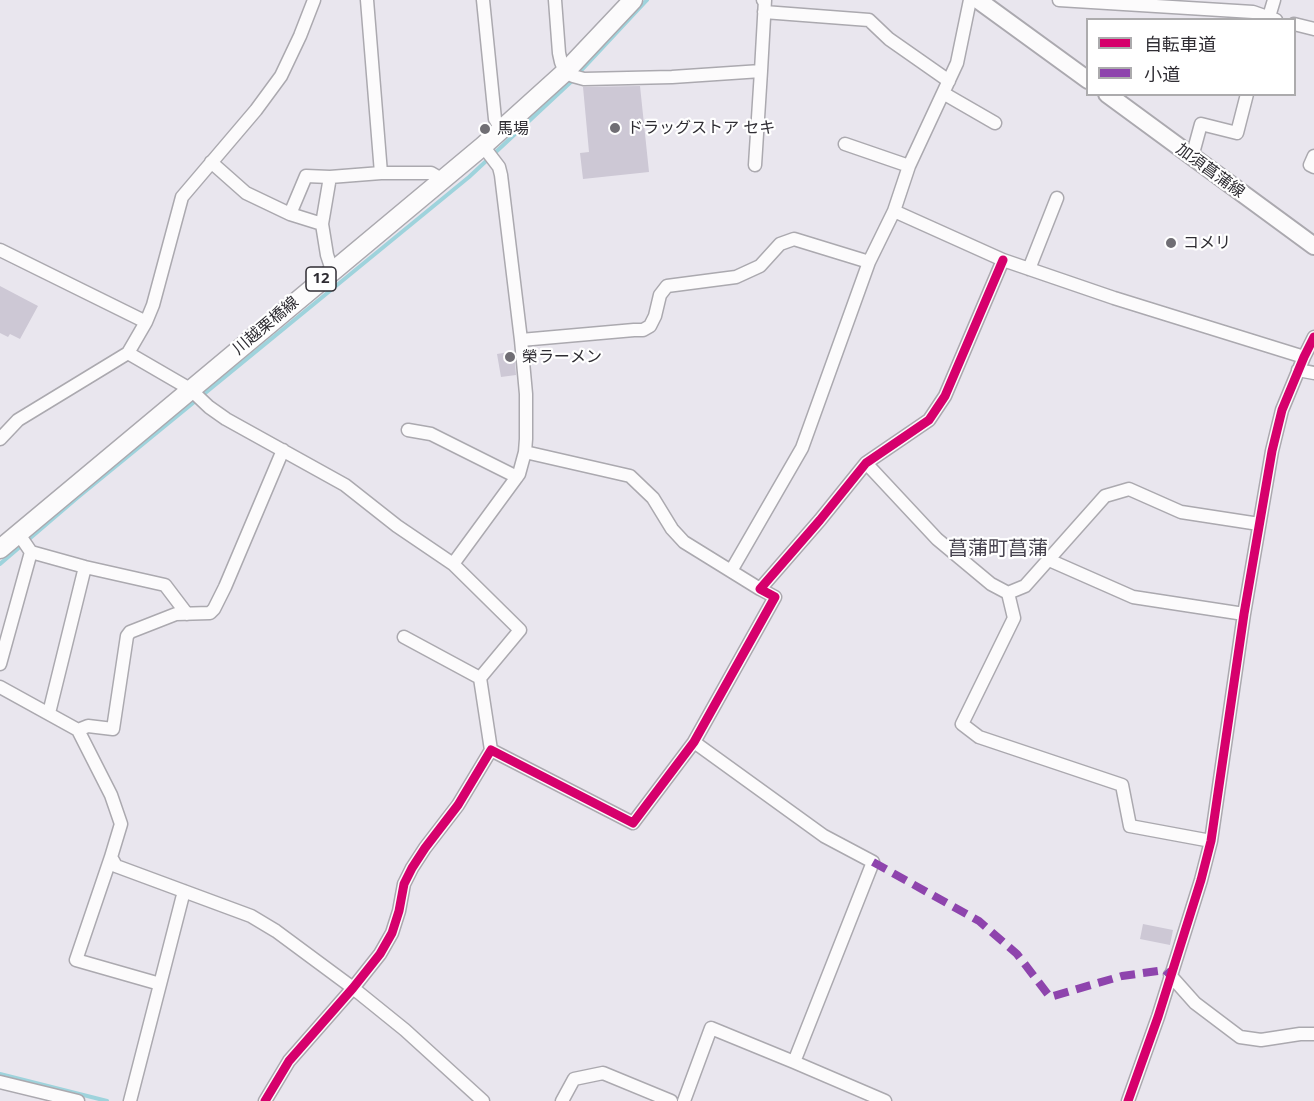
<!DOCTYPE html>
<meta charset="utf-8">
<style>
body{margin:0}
#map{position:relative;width:1314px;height:1101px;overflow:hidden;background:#e9e6ee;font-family:"Open Sans","Noto Sans JP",sans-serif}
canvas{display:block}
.legend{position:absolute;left:1086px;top:18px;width:210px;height:78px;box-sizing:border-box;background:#fff;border:2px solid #acabad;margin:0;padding:8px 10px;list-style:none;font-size:18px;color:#2f2d33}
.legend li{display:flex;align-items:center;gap:12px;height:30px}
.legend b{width:30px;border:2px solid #acabad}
</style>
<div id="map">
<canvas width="1314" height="1101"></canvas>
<ul class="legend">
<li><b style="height:8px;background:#d6006c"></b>自転車道</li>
<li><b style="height:8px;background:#8e44ad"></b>小道</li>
</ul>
</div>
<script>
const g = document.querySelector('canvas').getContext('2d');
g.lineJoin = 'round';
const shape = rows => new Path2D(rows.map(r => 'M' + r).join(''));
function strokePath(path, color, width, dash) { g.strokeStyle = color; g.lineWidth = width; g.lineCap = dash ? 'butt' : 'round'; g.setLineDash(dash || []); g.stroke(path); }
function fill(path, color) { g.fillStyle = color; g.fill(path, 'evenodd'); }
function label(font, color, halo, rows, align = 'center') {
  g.font = font + ' "Open Sans","Noto Sans JP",sans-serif'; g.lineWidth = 4.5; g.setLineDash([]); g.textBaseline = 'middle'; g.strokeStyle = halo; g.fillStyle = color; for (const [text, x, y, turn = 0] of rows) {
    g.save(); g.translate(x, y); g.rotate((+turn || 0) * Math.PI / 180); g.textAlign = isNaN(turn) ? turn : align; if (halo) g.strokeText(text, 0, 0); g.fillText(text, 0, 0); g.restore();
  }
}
const stream = shape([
 [578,74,647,0],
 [0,564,77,498,469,177,573,80],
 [0,1074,107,1101]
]);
const building = shape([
 [640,86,649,172,583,179,580,153,589,152,583,87],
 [0,286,38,306,20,339,10,334,8,337,0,333],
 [514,351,516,375,501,377,497,354],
 [1143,924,1173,930,1170,945,1140,939]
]);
const street = shape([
 [367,0,381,173],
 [483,0,495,119,501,129],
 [555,0,559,53,561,62,565,72,573,76,584,79,672,77,761,71],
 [1059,0,1253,12,1276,20],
 [764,12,869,20,889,39,949,81],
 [1268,20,1274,0],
 [1294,24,1314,29],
 [943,93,995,123],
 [845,144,909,166],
 [1314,156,1310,165,1314,167],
 [1192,157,1201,124,1237,133,1247,94],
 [211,162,246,193,290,214],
 [755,165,761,71,765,0,763,0],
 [330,177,381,173,431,173,443,180],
 [894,211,1003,260,1114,298,1304,357],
 [322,224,290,214,306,176,330,177,322,224,327,255,332,270],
 [0,250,146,322],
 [1029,269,1057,198],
 [521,340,634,330,643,330,650,326,655,316,660,295,667,286,736,277,760,266,780,244,794,239,869,262,894,211,909,166,957,63,970,0],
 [128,353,190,389,209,407,226,419,345,485,397,526,453,564,520,630,480,678,491,750],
 [1298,370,1314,373],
 [408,430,431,434,517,477],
 [0,439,18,420,128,353,146,322,153,305,182,197,256,110,281,76,300,36,314,0],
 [525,452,630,476,653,498,672,529,684,542,760,589],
 [866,463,937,539,991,584,1008,593,1025,586,1105,496,1129,489,1181,512,1259,524],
 [31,552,85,567,165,585,187,614],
 [1049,560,1133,597,1244,614],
 [453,564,519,474,525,452,526,439,526,394,521,340,501,175,499,167,483,146],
 [731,571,802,448,869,262],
 [1008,593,1014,618,962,724,979,737,1122,785,1130,826,1211,841],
 [404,637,480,678],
 [0,664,31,552,18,533],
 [0,687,78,730,111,795,121,824,111,857,116,866,251,916,276,931,353,988,405,1030,483,1101],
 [49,713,85,567],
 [78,730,88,726,113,729,127,636,130,632,176,614,210,613,214,609,225,587,283,450],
 [694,742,824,836,873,862,794,1062],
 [111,857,76,960,160,984],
 [1170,975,1195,1003,1240,1037,1261,1040,1300,1034,1314,1034],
 [0,1082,78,1101],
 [130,1101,184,891],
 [265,1101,289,1061,353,988,380,954,392,933,399,911,404,884,412,868,425,848,458,805,491,750,633,823,694,742,775,597,760,589,820,520,866,463,929,420,945,396,1003,260],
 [562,1101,574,1079,603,1073,671,1101],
 [684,1101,711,1028,794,1062,885,1101],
 [1128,1101,1158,1017,1201,880,1211,841,1244,614,1272,451,1282,410,1304,357,1314,337]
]);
const secondary = shape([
 [978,0,1088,80],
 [1107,94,1314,246]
]);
const primary = shape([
 [0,549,483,146,565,72,633,0]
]);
const quiet = shape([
 [873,862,979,921,1017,954,1050,997,1122,976,1165,970,1170,975]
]);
const cycleway = shape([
 [265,1101,289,1061,353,988,380,954,392,933,399,911,404,884,412,868,425,848,458,805,491,750,633,823,694,742,775,597,760,589,820,520,866,463,929,420,945,396,1003,260],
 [1128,1101,1158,1017,1201,880,1211,841,1244,614,1272,451,1282,410,1304,357,1314,337]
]);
const markers = [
 [615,128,6,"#706e74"],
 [485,129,6,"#706e74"],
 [1171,243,6,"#706e74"],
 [510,357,6,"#706e74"]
];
const shields = [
 [321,279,30]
];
const shieldNames = [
 ["12",321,279]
];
const poiNames = [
 ["ドラッグストア セキ",627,128],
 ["馬場",497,129],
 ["コメリ",1183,243],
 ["榮ラーメン",522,357]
];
const streetNames = [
 ["加須菖蒲線",1210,171,36],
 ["川越栗橋線",266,326,-40]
];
const quarterNames = [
 ["菖蒲町菖蒲",998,549]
];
strokePath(stream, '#9ed3dc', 4);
fill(building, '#cdc8d5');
strokePath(street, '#aba9af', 15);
strokePath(secondary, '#aba9af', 20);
strokePath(primary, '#aba9af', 21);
strokePath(street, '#fcfbfc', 12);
strokePath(secondary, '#fcfbfc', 16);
strokePath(primary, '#fcfbfc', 18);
strokePath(quiet, '#8e44ad', 8, [15, 8]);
strokePath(cycleway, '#d6006c', 9);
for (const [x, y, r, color] of markers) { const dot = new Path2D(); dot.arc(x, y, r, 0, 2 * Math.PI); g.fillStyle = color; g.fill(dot); strokePath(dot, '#fff', 2); }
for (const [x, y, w] of shields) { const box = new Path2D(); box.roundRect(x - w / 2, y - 12, w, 24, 4.5); g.fillStyle = '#fff'; g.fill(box); strokePath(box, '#2f2d33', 1.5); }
label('bold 15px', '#2f2d33', null, shieldNames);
label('16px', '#2f2d33', '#fff', poiNames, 'left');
label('16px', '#2f2d33', '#fff', streetNames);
label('20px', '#47434f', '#fff', quarterNames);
</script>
